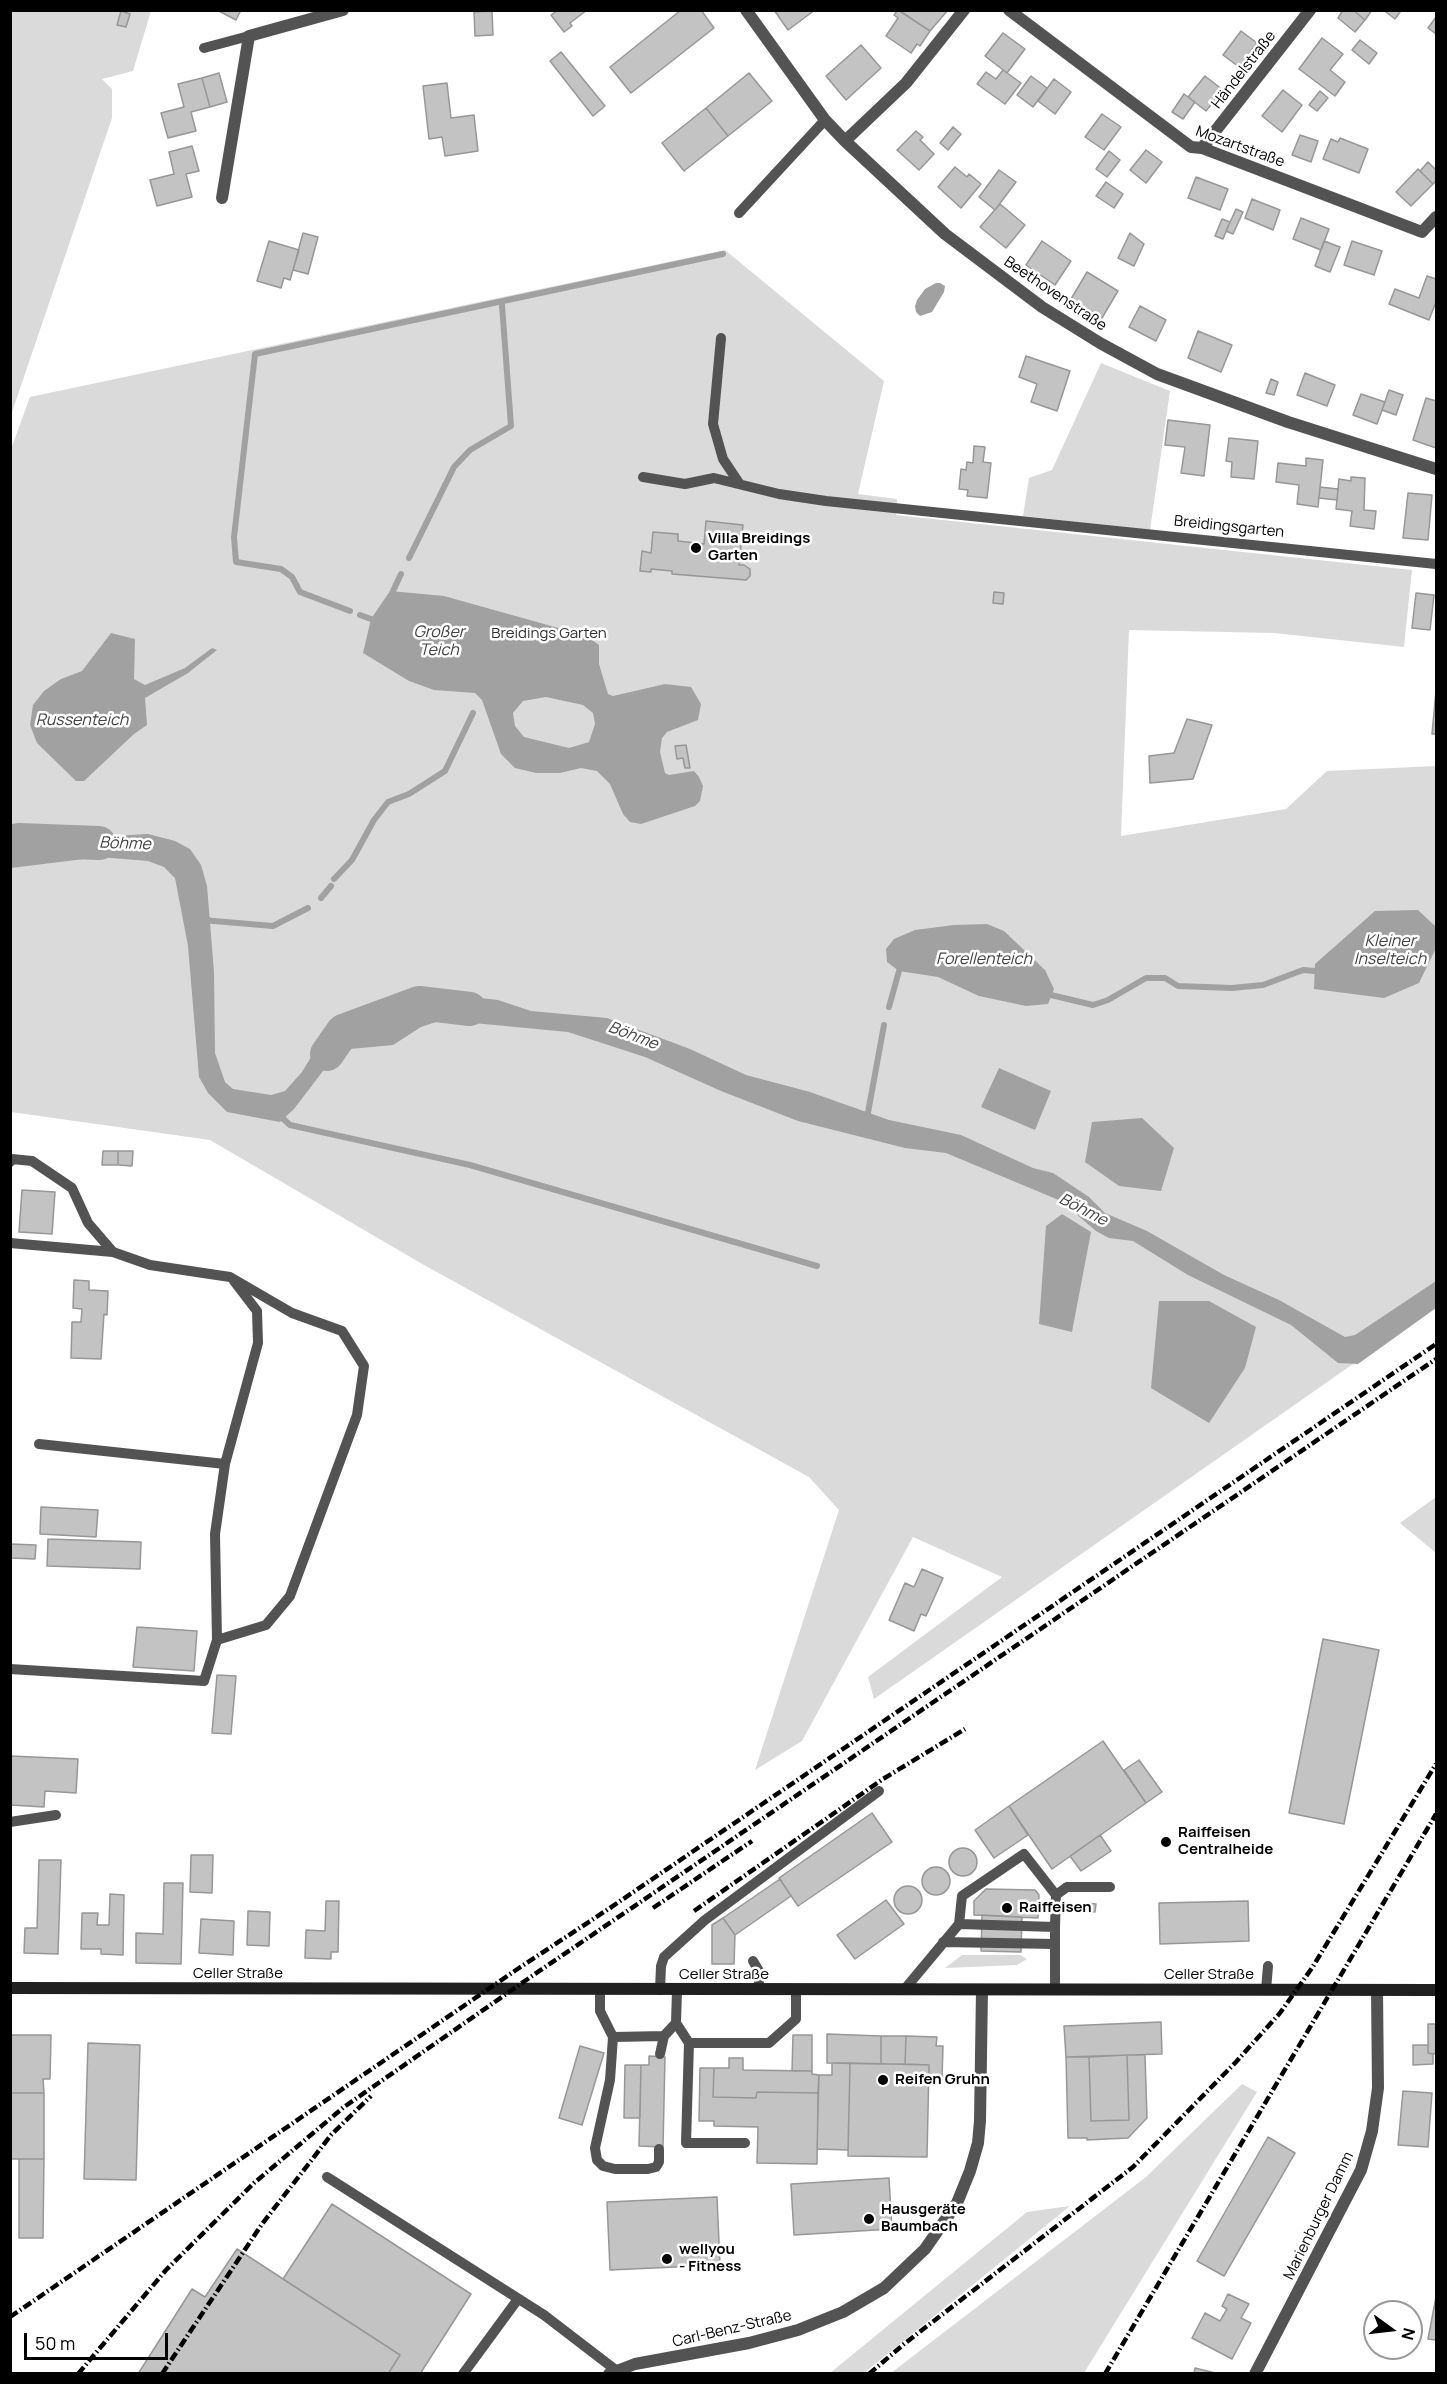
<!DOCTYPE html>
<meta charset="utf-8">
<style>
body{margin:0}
#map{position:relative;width:1447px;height:2384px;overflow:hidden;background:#fff;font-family:Manrope,sans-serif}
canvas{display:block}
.frame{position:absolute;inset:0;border:12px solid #000;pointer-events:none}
.north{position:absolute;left:1363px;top:2300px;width:60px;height:60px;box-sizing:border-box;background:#fff;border:2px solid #999;border-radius:50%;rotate:105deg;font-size:16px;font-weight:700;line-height:24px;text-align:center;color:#000}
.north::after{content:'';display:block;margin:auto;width:21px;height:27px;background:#000;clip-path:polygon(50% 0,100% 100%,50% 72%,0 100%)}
.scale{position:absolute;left:24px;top:2333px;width:144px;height:27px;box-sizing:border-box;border:3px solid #000;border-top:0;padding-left:8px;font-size:18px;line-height:21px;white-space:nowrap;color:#000;-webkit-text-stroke:4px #fff;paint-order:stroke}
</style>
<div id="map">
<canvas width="1447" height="2384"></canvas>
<div class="frame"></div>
<div class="north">N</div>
<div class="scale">50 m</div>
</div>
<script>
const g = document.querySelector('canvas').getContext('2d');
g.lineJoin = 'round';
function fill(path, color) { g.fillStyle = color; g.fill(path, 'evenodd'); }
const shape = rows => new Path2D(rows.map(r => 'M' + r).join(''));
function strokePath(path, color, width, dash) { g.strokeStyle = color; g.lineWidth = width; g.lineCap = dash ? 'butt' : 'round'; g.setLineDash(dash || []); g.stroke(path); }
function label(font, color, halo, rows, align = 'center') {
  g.font = font + ' Manrope,sans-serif'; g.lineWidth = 5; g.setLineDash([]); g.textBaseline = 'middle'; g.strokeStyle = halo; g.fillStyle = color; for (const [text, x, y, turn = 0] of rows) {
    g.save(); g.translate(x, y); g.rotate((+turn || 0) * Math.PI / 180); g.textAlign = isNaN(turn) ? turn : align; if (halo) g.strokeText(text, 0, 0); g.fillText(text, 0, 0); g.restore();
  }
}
const green = shape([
 [11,11,151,11,133,71,102,79,112,89,112,118,11,415],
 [725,250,884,381,858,494,897,499,896,515,1412,570,1404,647,1274,633,1129,630,1121,836,1286,809,1327,771,1436,766,1436,1306,874,1699,868,1677,1002,1577,913,1537,802,1741,755,1770,839,1510,809,1477,424,1265,210,1140,11,1112,10,452,30,397],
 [1101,363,1170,391,1150,530,1023,516,1029,478,1052,470],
 [1436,1497,1436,1553,1400,1523],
 [962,1955,1020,1955,1027,1959,1017,1965,945,1968],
 [1242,2084,1257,2092,1084,2373,891,2373,1146,2177],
 [1070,2206,864,2373,830,2373,1027,2212]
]);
const water = shape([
 [936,283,940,283,945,286,944,292,932,312,920,316,916,312,915,306,917,300,925,289],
 [390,591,444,596,587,636,599,645,599,664,608,694,613,696,665,684,691,687,701,704,698,720,667,732,662,738,660,752,665,773,669,775,694,771,699,777,703,786,700,801,695,806,641,824,630,822,623,814,610,784,597,771,581,768,560,773,536,773,515,768,501,754,482,700,475,693,434,690,409,681,363,653,371,619],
 [546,697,583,705,593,713,595,724,589,742,569,748,524,737,515,726,513,713,523,701],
 [111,633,135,639,134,679,145,685,185,668,212,648,217,650,188,673,145,698,147,725,134,734,84,781,76,781,37,743,30,725,33,705,44,691,61,679,82,671],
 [148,834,175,841,190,849,201,865,207,886,214,972,215,1053,225,1082,233,1089,271,1095,285,1091,302,1072,316,1049,335,1031,351,1025,373,1024,429,1001,472,997,498,1000,531,1011,607,1018,690,1049,746,1075,810,1092,889,1120,961,1135,1033,1168,1053,1173,1089,1197,1105,1213,1147,1231,1224,1275,1279,1300,1345,1337,1355,1335,1436,1281,1436,1308,1358,1364,1338,1363,1291,1325,1188,1275,1133,1241,1109,1238,1096,1231,1061,1201,946,1153,905,1148,798,1121,721,1091,645,1057,568,1032,442,1020,421,1027,393,1045,339,1050,294,1109,280,1122,227,1112,208,1093,199,1077,188,946,175,878,164,867,148,861,100,857,11,868,11,847,32,846,58,839],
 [1418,910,1436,927,1436,948,1419,983,1384,998,1314,989,1315,964,1375,911],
 [987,924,1004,931,1045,970,1054,989,1048,1004,1026,1006,979,996,938,977,899,971,887,962,886,949,894,939,915,930,954,925],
 [999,1068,1051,1091,1035,1130,981,1107],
 [1142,1118,1174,1148,1161,1191,1119,1186,1085,1162,1092,1122],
 [1062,1214,1091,1232,1072,1332,1039,1324,1046,1226],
 [1159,1301,1209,1301,1256,1327,1245,1368,1209,1423,1151,1388]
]);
const stream = shape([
 [409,558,454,467,470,450,511,426,502,305],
 [393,591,401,574],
 [350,611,300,592,292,577,281,569,236,562,234,537,255,354,723,254],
 [360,615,371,619],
 [334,879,352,860,374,820,388,802,409,794,445,771,473,713],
 [321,898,331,886],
 [202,920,273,926,308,908],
 [1051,995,1093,1005,1108,1000,1146,978,1165,978,1178,986,1232,988,1263,985,1303,970,1315,971],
 [889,1007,899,971],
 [279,1115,290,1125,470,1165,817,1266],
 [867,1118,884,1025]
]);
const river = shape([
 [10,843,19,840,99,843],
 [327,1054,343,1031,419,1003,470,1009]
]);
const building = shape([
 [217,10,241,10,236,20,217,10],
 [558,10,587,10,570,23,572,26,564,32,551,15,558,10],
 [681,10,701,10,714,28,631,93,610,67,681,10],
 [774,10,815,10,788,30,774,10],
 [898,10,930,31,920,46,917,44,911,53,886,36,898,18,894,15,898,10],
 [899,10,948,10,930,31,899,10],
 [1343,10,1353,10,1365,20,1355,32,1338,18,1343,10],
 [1353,10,1372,10,1365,20,1353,10],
 [1387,10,1398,10,1400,12,1395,19,1386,12,1387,10],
 [121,11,130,14,126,27,117,25,121,11],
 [492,11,493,35,475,36,474,12,492,11],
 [1436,17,1436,34,1428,28,1436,17],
 [1241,31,1257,43,1239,67,1223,55,1241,31],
 [1003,33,1025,49,1007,73,985,56,1003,33],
 [1322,38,1343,54,1330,70,1345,82,1335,96,1299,69,1322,38],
 [1360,40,1377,53,1369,64,1352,50,1360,40],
 [861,45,881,68,846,100,826,76,861,45],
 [561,52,605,106,593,116,550,61,561,52],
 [1003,70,1021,83,1005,104,977,84,986,72,996,79,1003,70],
 [219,73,227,102,210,107,202,78,219,73],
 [749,73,772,101,728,136,706,108,749,73],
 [1031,76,1047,88,1033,107,1017,95,1031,76],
 [1205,76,1223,90,1206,111,1188,97,1205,76],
 [202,78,210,107,191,112,196,131,168,138,161,113,184,107,178,84,202,78],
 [1054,79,1071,92,1055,114,1038,101,1054,79],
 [447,83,451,118,474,115,478,151,445,156,442,137,429,139,423,86,447,83],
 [1283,90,1302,105,1282,132,1262,116,1283,90],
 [1320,91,1328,98,1317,111,1309,105,1320,91],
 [1184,94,1195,102,1183,119,1172,112,1184,94],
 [706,108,728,136,684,171,662,143,706,108],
 [1102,114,1121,127,1104,150,1085,137,1102,114],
 [953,127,961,134,948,150,940,143,953,127],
 [916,131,923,137,920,140,934,154,919,170,897,150,916,131],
 [1300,135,1318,141,1311,162,1292,155,1300,135],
 [1340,138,1368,149,1359,173,1323,159,1331,139,1338,142,1340,138],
 [192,146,199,171,186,174,192,197,157,206,150,180,174,174,169,152,192,146],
 [1146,150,1162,162,1146,183,1130,170,1146,150],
 [1109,151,1120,160,1107,177,1096,169,1109,151],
 [1428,162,1436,170,1436,181,1433,184,1420,171,1428,162],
 [955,167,967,177,969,174,981,184,961,208,938,187,955,167],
 [1418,169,1433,184,1411,206,1396,192,1418,169],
 [999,170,1016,182,995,210,979,197,999,170],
 [1196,177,1228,189,1220,210,1188,198,1196,177],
 [1106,182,1123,194,1114,208,1096,196,1106,182],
 [1252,199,1280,210,1273,230,1245,218,1252,199],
 [1000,204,1025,225,1006,248,980,227,1000,204],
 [1236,209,1243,212,1233,234,1226,231,1236,209],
 [1301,218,1329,229,1321,250,1293,239,1301,218],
 [1222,219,1230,222,1223,239,1215,236,1222,219],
 [303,233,318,237,308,274,293,270,303,233],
 [1130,233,1144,244,1134,266,1118,258,1130,233],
 [269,241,299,250,290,280,284,278,281,288,257,281,269,241],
 [1042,241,1071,261,1055,285,1026,265,1042,241],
 [1324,241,1340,247,1330,272,1315,266,1324,241],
 [1352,241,1382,251,1374,275,1344,265,1352,241],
 [1087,272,1118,291,1102,318,1071,299,1087,272],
 [1427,276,1436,279,1436,302,1429,320,1389,304,1395,289,1419,298,1427,276],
 [1140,306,1166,320,1156,341,1129,327,1140,306],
 [1198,331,1232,345,1221,372,1188,358,1198,331],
 [1026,356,1070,371,1057,411,1031,402,1037,384,1019,377,1026,356],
 [1305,373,1335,385,1327,406,1297,395,1305,373],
 [1271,379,1278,382,1274,395,1266,393,1271,379],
 [1389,390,1403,395,1396,415,1382,410,1389,390],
 [1361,394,1385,402,1377,424,1353,415,1361,394],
 [1426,398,1436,401,1436,448,1413,440,1426,398],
 [1168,420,1210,425,1204,476,1181,473,1185,447,1165,445,1168,420],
 [1229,438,1258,441,1254,479,1231,477,1232,462,1226,461,1229,438],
 [974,446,985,447,983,462,991,463,987,498,967,496,968,490,959,489,961,469,966,470,967,462,973,463,974,446],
 [1306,458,1323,460,1318,507,1297,504,1299,485,1276,482,1278,463,1306,466,1306,458],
 [1351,477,1365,478,1364,510,1376,511,1374,529,1350,526,1352,511,1336,509,1339,479,1351,481,1351,477],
 [1320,487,1338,489,1337,500,1319,498,1320,487],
 [1408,493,1432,495,1428,540,1403,538,1408,493],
 [706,521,743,525,739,565,744,565,750,569,750,576,746,580,672,574,672,571,651,569,651,572,640,571,642,551,651,553,653,532,678,534,678,541,704,544,706,521],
 [994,592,1004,593,1003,604,993,603,994,592],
 [1416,593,1434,595,1430,630,1412,628,1416,593],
 [1436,691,1436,734,1432,734,1436,691],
 [1187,719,1212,725,1193,779,1150,783,1149,756,1174,753,1187,719],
 [686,745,690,768,685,768,683,758,677,759,675,746,686,745],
 [103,1151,118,1151,118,1165,102,1165,103,1151],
 [118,1151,133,1151,132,1166,118,1165,118,1151],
 [22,1190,55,1192,52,1234,19,1232,22,1190],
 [74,1280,89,1281,89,1290,108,1291,107,1315,104,1314,101,1359,71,1358,72,1322,81,1322,82,1309,73,1308,74,1280],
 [41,1507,98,1510,96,1537,40,1534,41,1507],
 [48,1539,141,1542,140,1569,47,1566,48,1539],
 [10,1544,36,1545,35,1559,10,1558,10,1544],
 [922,1569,943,1578,926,1616,921,1614,914,1631,889,1620,905,1583,914,1587,922,1569],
 [137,1627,197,1631,194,1671,133,1667,137,1627],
 [1323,1639,1379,1650,1344,1824,1289,1813,1323,1639],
 [217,1675,236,1676,231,1734,212,1733,217,1675],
 [1103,1741,1146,1803,1052,1869,1009,1806,1103,1741],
 [10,1756,78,1759,76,1793,45,1791,44,1807,10,1805,10,1756],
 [1139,1760,1162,1792,1146,1803,1124,1770,1139,1760],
 [1009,1806,1028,1835,994,1858,975,1830,1009,1806],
 [872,1813,892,1842,798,1906,779,1878,872,1813],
 [1100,1835,1111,1851,1081,1871,1070,1856,1100,1835],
 '949 1862a14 14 0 1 1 28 0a14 14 0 1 1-28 0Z',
 [191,1855,213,1855,212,1893,190,1892,191,1855],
 [39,1860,61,1860,58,1954,24,1953,25,1928,37,1928,39,1860],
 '922 1881a14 14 0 1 1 28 0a14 14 0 1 1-28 0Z',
 [780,1879,791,1896,735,1935,723,1918,780,1879],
 [164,1883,183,1883,181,1964,136,1963,136,1933,163,1934,164,1883],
 '894 1900a14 14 0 1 1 28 0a14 14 0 1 1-28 0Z',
 [986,1889,1035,1890,1039,1895,1038,1918,974,1915,974,1901,986,1889],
 [110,1894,124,1895,123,1955,101,1954,101,1949,81,1949,82,1913,98,1913,97,1925,109,1925,110,1894],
 [886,1900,904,1924,855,1959,837,1935,886,1900],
 [326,1901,339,1901,338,1952,331,1952,331,1959,305,1958,306,1930,325,1931,326,1901],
 [1248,1901,1249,1941,1160,1944,1159,1903,1248,1901],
 [1086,1903,1096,1904,1095,1912,1086,1912,1086,1903],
 [248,1911,270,1912,269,1946,247,1945,248,1911],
 [982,1915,1022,1917,1021,1952,981,1951,982,1915],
 [723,1918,735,1935,734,1964,712,1964,712,1925,723,1918],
 [201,1919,234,1921,233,1955,199,1953,201,1919],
 [1161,2022,1162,2054,1066,2057,1064,2026,1161,2022],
 [1428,2024,1436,2024,1436,2054,1428,2053,1428,2024],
 [827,2034,881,2036,881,2064,827,2063,827,2034],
 [10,2035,51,2035,50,2079,43,2079,44,2093,11,2093,10,2035],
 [793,2035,812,2035,812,2071,792,2071,793,2035],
 [881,2036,906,2036,905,2064,881,2064,881,2036],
 [906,2036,937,2037,936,2046,943,2046,942,2078,929,2078,929,2065,905,2064,906,2036],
 [88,2043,140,2045,136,2180,84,2179,88,2043],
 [1413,2045,1428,2045,1428,2053,1433,2054,1433,2064,1413,2065,1413,2045],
 [580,2046,604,2053,582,2125,559,2118,580,2046],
 [1127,2055,1145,2055,1147,2118,1128,2138,1087,2140,1087,2138,1068,2138,1066,2057,1089,2057,1091,2121,1129,2120,1127,2055],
 [1127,2055,1129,2120,1091,2121,1089,2057,1127,2055],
 [649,2056,665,2057,663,2147,639,2146,641,2065,649,2065,649,2056],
 [729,2058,743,2058,743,2070,812,2071,812,2074,819,2075,818,2093,757,2092,756,2098,713,2097,714,2068,729,2068,729,2058],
 [832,2063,850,2063,848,2150,817,2149,819,2075,832,2075,832,2063],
 [850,2063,929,2065,927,2157,848,2156,850,2063],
 [625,2065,641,2065,640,2118,624,2118,625,2065],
 [700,2068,714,2068,713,2097,756,2098,757,2092,818,2093,817,2164,757,2163,758,2127,714,2126,714,2121,699,2121,700,2068],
 [1403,2091,1432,2093,1428,2147,1398,2145,1403,2091],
 [10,2093,44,2093,44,2159,10,2159,10,2093],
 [1268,2137,1295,2153,1224,2276,1197,2261,1268,2137],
 [19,2159,44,2159,43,2238,19,2238,19,2159],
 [889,2178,892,2229,794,2235,791,2184,889,2178],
 [717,2197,720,2265,610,2270,607,2202,717,2197],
 [332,2204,471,2294,420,2374,388,2374,400,2355,283,2279,332,2204],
 [237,2249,400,2355,388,2374,138,2374,192,2289,205,2297,237,2249],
 [1228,2294,1249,2304,1241,2318,1251,2323,1232,2359,1192,2338,1205,2313,1220,2321,1227,2309,1222,2306,1228,2294],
 [1436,2297,1436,2340,1428,2339,1436,2297],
 [1195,2368,1215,2373,1215,2374,1194,2374,1195,2368]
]);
const service = shape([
 [204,48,249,36],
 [739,213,825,120],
 [721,338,713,424,723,459,739,483],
 [643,477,685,484,714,478,779,494,826,501,1436,564],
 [10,1162,12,1159,32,1161,72,1188,88,1223,113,1252],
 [10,1243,113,1252,150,1265,230,1277,292,1313,342,1331,364,1366,357,1415,290,1596,266,1625,217,1640,204,1681,10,1669],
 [39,1444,225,1464],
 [217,1640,215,1534,225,1464,258,1343,257,1311,234,1281],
 [10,1822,56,1815],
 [1056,1895,1067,1887,1110,1887],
 [959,1924,962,1896,1024,1854,1056,1895,1055,1927],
 [943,1942,1055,1944],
 [753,1961,759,1971,759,1990],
 [600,1989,600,2011,613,2037,610,2080,595,2148,597,2160,603,2166,615,2169,648,2169,656,2167,659,2162,659,2149],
 [660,1990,661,1966,664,1957,705,1920,879,1791],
 [677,1990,676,2023,689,2043,769,2043,796,2019,796,1990],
 [904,1990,959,1924,1055,1927,1055,1990],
 [1266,1990,1268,1966],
 [613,2037,664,2036,676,2023],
 [689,2043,686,2143,745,2143],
 [660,2054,664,2036],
 [327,2177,544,2315,617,2371],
 [463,2374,518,2299]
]);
const minor = shape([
 [746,10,825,120,845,141,945,234,1042,307,1100,343,1157,374,1288,422,1436,469],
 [1009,10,1191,147,1202,148,1422,232,1436,217],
 [845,141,906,83,964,10],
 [1202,148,1310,10],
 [222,198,249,36,343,10],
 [609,2374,635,2364,749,2343,798,2330,843,2312,884,2288,925,2249,957,2203,970,2171,978,2143,980,2121,982,1990],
 [1255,2374,1361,2170,1372,2131,1378,2088,1377,1990]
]);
const secondary = shape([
 [10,1988,1436,1990]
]);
const rail = shape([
 [653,1908,752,1841],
 [694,1911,883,1779,965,1729],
 [10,2317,519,1968,610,1908,1436,1344],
 [78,2374,166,2270,254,2183,344,2107,532,1976,1436,1359],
 [162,2374,262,2224,331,2135,371,2096],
 [869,2374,904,2344,1133,2167,1236,2062,1280,2013,1312,1968,1436,1764],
 [1105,2374,1436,1814]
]);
const markers = [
 [696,548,6,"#000"],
 [1166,1842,6,"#000"],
 [1007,1908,6,"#000"],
 [883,2080,6,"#000"],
 [869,2219,6,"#000"],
 [667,2259,6,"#000"]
];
const streetNames = [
 ["Händelstraße",1244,70,-52],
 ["Mozartstraße",1240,147,20],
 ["Beethovenstraße",1055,294,34],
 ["Breidingsgarten",1229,527,6],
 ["Celler Straße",238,1974],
 ["Celler Straße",724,1975],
 ["Celler Straße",1209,1975],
 ["Marienburger Damm",1319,2216,-64],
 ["Carl-Benz-Straße",732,2329,-13]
];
const poiNames = [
 ["Villa Breidings",708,539],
 ["Garten",708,556],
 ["Raiffeisen",1178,1833],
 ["Centralheide",1178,1850],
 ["Raiffeisen",1019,1908],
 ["Reifen Gruhn",895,2080],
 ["Hausgeräte",881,2210],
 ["Baumbach",881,2227],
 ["wellyou",679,2250],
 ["- Fitness",679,2267]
];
const parkNames = [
 ["Breidings Garten",549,634]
];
const waterNames = [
 ["Großer",439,633],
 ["Teich",439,651],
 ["Russenteich",82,721],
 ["Böhme",125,844,2],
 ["Kleiner",1390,942],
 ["Inselteich",1390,960],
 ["Forellenteich",984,960],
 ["Böhme",633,1036,21],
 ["Böhme",1083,1210,27]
];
fill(green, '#dadada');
fill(water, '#a1a1a1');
strokePath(stream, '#a1a1a1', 6);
strokePath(river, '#a1a1a1', 34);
fill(building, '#c3c3c3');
strokePath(building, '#979797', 1.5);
strokePath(service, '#535353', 10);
strokePath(minor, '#535353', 12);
strokePath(secondary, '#202020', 12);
strokePath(rail, '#000', 4.5, [9, 3, 1.5, 3]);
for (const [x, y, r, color] of markers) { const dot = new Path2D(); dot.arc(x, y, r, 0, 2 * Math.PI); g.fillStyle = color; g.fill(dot); strokePath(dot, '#fff', 2); }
label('15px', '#000', '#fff', streetNames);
label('bold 15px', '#000', '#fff', poiNames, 'left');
label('15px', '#313131', '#fff', parkNames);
label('italic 16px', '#424242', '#fff', waterNames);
</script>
